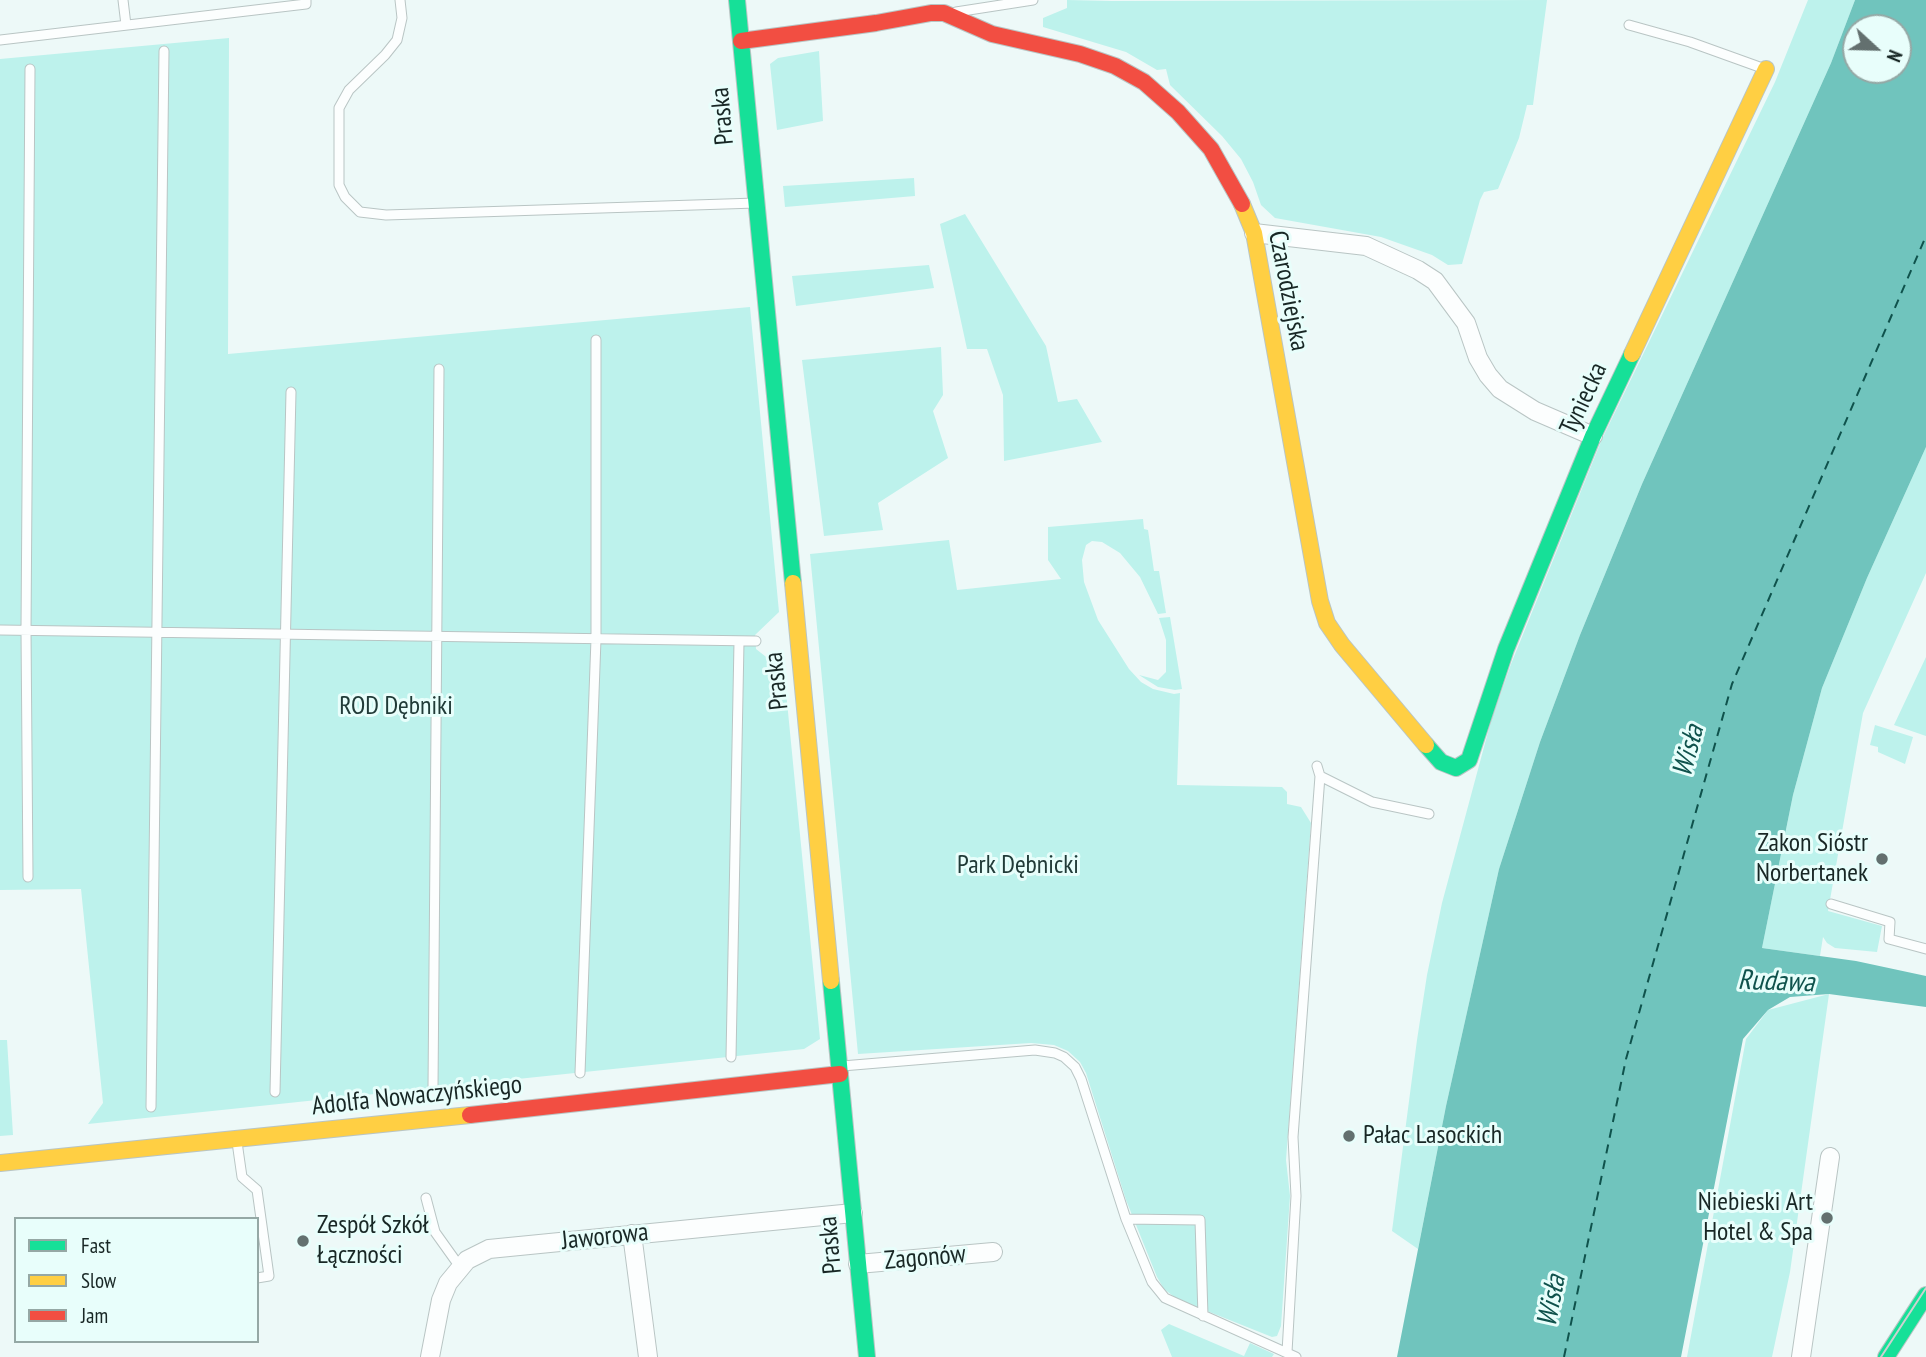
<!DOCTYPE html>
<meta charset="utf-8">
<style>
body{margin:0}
#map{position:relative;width:1926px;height:1357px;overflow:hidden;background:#edf9f8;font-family:"PT Sans Narrow",sans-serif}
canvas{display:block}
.legend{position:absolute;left:14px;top:1217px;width:245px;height:126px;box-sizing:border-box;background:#e8fefb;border:2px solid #95a8a5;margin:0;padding:9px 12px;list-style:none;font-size:21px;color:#182725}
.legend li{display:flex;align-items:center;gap:14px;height:35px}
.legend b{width:35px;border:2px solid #95a8a5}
.north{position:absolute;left:1842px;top:14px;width:70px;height:70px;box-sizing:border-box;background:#e8fefb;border:2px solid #95a8a5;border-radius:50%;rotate:112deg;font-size:19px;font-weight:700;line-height:28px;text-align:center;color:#182725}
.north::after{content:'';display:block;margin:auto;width:24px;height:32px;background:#63706f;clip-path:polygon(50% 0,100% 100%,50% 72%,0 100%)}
</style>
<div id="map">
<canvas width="1926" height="1357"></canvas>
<ul class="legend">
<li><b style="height:9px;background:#16e098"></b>Fast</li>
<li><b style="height:9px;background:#ffcf43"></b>Slow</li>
<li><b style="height:9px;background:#f24e42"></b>Jam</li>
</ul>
<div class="north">N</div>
</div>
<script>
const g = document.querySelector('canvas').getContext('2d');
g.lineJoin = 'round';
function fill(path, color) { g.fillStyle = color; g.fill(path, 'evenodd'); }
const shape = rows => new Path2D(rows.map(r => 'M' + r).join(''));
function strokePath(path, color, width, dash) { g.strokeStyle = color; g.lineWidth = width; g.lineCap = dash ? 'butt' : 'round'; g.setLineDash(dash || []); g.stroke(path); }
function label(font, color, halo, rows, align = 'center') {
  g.font = font + ' "PT Sans Narrow",sans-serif'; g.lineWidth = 6; g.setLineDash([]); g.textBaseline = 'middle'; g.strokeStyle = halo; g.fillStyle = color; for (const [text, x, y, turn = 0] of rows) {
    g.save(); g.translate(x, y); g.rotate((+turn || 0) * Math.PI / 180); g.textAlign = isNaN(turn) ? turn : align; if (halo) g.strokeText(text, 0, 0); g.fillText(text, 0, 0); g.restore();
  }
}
const green = shape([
 [1067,0,1112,1,1547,0,1533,105,1527,105,1519,138,1498,189,1484,192,1480,200,1462,264,1448,265,1432,255,1381,237,1275,218,1261,205,1253,182,1241,159,1222,136,1170,85,1166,69,1157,70,1126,52,1043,27,1043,18,1067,8],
 [1808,0,1855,0,1831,63,1642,484,1580,635,1540,742,1499,869,1446,1106,1418,1249,1392,1231,1417,1040,1427,975,1442,903,1491,721,1511,664,1602,439,1775,82],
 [229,38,228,354,750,307,779,612,755,635,756,649,784,671,820,1039,804,1049,88,1124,103,1103,81,889,0,890,0,59],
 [819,51,823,121,777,130,770,64,778,58],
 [914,178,915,196,785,207,783,186],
 [965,214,1046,346,1058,402,1077,399,1102,442,1004,461,1003,395,987,349,967,349,940,224],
 [929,265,934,288,796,306,792,276],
 [941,347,943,395,933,411,948,458,878,503,883,530,824,536,802,360],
 [1926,447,1926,573,1863,713,1828,911,1882,926,1877,952,1835,948,1827,943,1823,937,1820,956,1762,948,1793,795,1822,688,1867,578],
 [1143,519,1144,529,1148,530,1154,571,1159,571,1166,613,1158,614,1140,577,1120,553,1102,542,1092,541,1086,545,1082,560,1084,582,1098,620,1129,669,1141,682,1153,689,1174,694,1180,693,1177,785,1282,787,1287,792,1287,804,1301,807,1311,823,1286,1160,1290,1196,1281,1326,1277,1336,1272,1337,1177,1299,1164,1289,1157,1277,1126,1200,1086,1073,1080,1062,1068,1051,1054,1045,1031,1043,858,1054,810,554,949,540,957,590,1061,579,1048,560,1048,527],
 [1170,617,1182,689,1175,690,1158,687,1139,675,1158,680,1166,672,1166,640,1159,618],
 [1926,657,1926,736,1894,725],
 [1875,725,1913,737,1905,764,1878,752,1878,747,1870,745],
 [1829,994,1790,1272,1772,1357,1687,1357,1746,1039,1768,1010],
 [0,1040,7,1040,13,1135,0,1136],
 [1169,1324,1244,1356,1250,1343,1274,1354,1272,1357,1172,1357,1161,1330]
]);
const water = shape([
 [1855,0,1926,0,1926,447,1867,578,1822,688,1793,795,1762,948,1856,961,1926,976,1926,1007,1829,994,1790,997,1768,1010,1743,1039,1681,1357,1397,1357,1446,1106,1499,869,1540,742,1580,635,1642,484,1831,63],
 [1856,28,1898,28,1898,70,1856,70]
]);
const ferry = shape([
 [1564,1357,1626,1059,1732,684,1926,236]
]);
const lane = shape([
 [123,0,126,25],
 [400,0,402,18,397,40,385,55,349,90,339,108,339,185,345,197,360,212,386,215,756,203],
 [956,12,1033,0],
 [1629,25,1690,42,1765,69],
 [0,40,306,4,306,0],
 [0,630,756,641],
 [1320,776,1372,802,1429,814],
 [28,877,26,630,30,69],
 [1831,904,1890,922,1889,939,1926,949],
 [731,1057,739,642],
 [842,1066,1035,1050,1055,1053,1064,1057,1075,1067,1081,1079,1126,1219,1152,1282,1165,1298,1296,1357],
 [580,1073,596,639,596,340],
 [433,1087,439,369],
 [275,1092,291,392],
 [151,1107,164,51],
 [237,1142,242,1177,257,1190,269,1276,257,1278],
 [426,1198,435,1232,460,1267],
 [1126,1219,1200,1220,1203,1316],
 [1287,1352,1296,1196,1293,1137,1320,776,1317,766]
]);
const street = shape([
 [1254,233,1366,246,1418,270,1435,281,1466,323,1478,358,1488,375,1500,389,1535,411,1593,436],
 [632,1234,648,1357],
 [858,1264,993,1252],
 [430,1357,441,1300,448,1283,467,1260,489,1249,853,1213],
 [1801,1357,1830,1157]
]);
const fast = shape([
 [737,0,793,583],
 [1426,745,1441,762,1456,768,1469,760,1506,649,1593,436,1632,354],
 [831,981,867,1357],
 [1886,1357,1926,1295]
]);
const slow = shape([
 [1242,204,1254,233,1320,601,1327,623,1342,645,1426,745],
 [1632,354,1766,69],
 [793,583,831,981],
 [0,1163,470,1115]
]);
const jam = shape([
 [741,41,876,23,931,13,944,13,992,34,1080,54,1115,66,1144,82,1178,112,1211,149,1242,204],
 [470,1115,840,1074]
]);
const tram = shape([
 [1881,1357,1926,1288]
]);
const markers = [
 [1882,859,7,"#63706f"],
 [1349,1136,7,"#63706f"],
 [1827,1218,7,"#63706f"],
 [303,1241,7,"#63706f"]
];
const streetNames = [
 ["Praska",723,116,-95],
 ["Czarodziejska",1288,291,79],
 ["Tyniecka",1584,399,-65],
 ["Praska",777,681,-96],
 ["Adolfa Nowaczyńskiego",417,1096,-6],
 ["Jaworowa",605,1237,-6],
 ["Praska",831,1245,-95],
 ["Zagonów",925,1258,-5]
];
const parkNames = [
 ["ROD Dębniki",396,707],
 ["Park Dębnicki",1018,866]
];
const poiNames = [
 ["Zakon Sióstr",1868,844],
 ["Norbertanek",1868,874],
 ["Pałac Lasockich",1363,1136,"left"],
 ["Niebieski Art",1813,1203],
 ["Hotel & Spa",1813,1233],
 ["Zespół Szkół",317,1226,"left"],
 ["Łączności",317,1256,"left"]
];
const waterNames = [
 ["Wisła",1689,751,-75],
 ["Rudawa",1776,982,2],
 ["Wisła",1552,1301,-79]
];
fill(green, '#bdf2ec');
fill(water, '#70c4bd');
strokePath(ferry, '#0f524c', 2, [9, 7]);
strokePath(lane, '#b9c5c4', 11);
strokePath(street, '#b9c5c4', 20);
strokePath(fast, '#b9c5c4', 18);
strokePath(slow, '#b9c5c4', 18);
strokePath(jam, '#b9c5c4', 18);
strokePath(lane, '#fcfefe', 9);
strokePath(street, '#fcfefe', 18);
strokePath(fast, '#16e098', 16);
strokePath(slow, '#ffcf43', 16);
strokePath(jam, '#f24e42', 16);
strokePath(tram, '#cdd1d0', 2);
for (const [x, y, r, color] of markers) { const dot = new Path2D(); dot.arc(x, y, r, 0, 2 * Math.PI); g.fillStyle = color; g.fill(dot); strokePath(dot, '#e8fefb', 2.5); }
label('26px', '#182725', '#e8fefb', streetNames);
label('26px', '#213b38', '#e8fefb', parkNames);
label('26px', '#182725', '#e8fefb', poiNames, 'right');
label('italic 28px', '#0f524c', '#e8fefb', waterNames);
</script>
